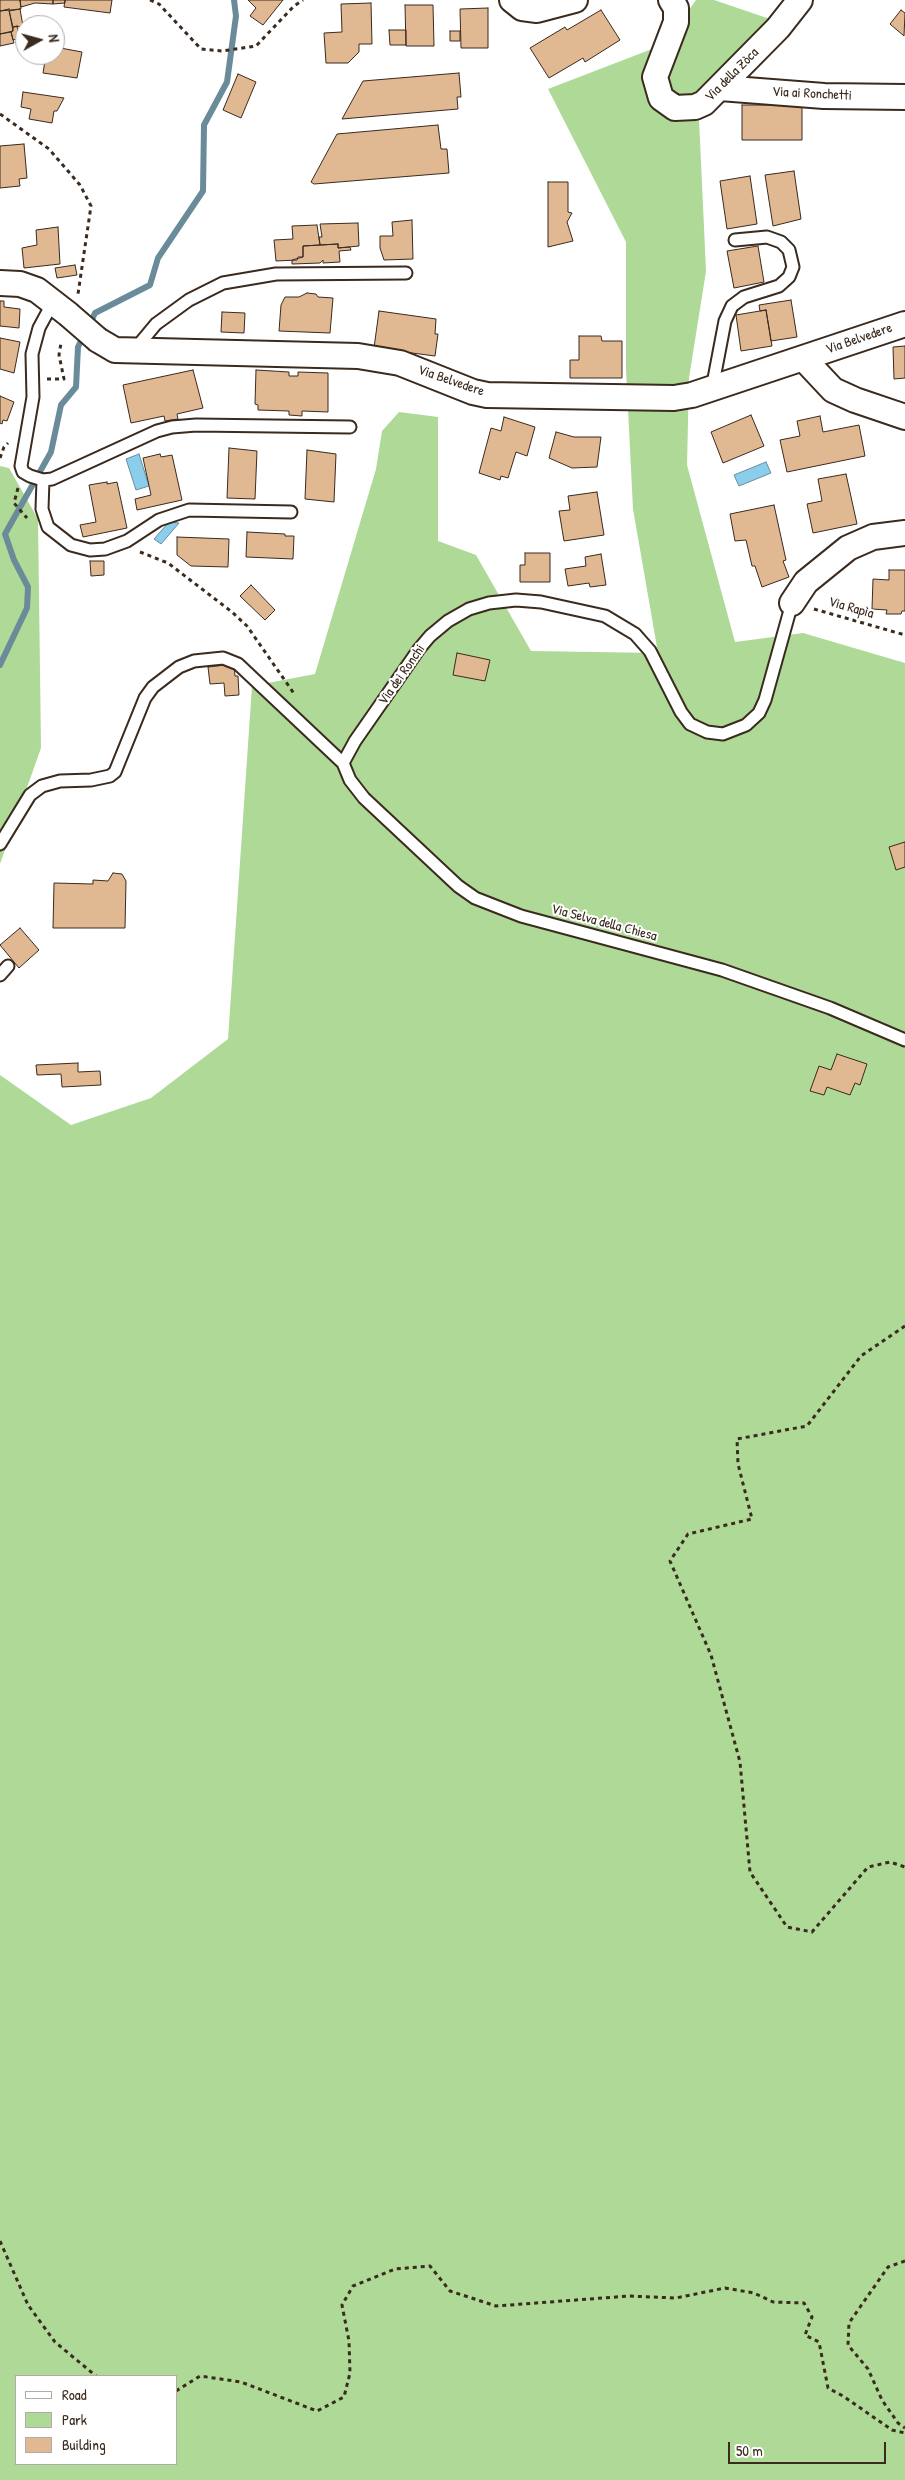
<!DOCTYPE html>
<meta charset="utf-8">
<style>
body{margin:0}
#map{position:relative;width:905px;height:2480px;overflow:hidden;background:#fff;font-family:"Patrick Hand",sans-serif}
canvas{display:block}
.legend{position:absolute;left:15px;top:2375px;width:162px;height:90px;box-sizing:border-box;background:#fff;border:1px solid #b1aaa5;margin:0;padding:6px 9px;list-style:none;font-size:15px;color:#3b2a1e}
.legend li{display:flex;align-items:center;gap:10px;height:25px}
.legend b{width:25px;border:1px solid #b1aaa5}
.north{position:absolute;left:15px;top:15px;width:50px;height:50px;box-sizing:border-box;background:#fff;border:1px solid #b1aaa5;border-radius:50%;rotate:83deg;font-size:14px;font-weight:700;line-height:20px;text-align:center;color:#3b2a1e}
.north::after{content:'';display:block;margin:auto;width:18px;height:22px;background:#3b2a1e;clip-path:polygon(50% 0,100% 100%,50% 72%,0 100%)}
.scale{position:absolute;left:728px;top:2442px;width:158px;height:22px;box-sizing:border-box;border:2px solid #3b2a1e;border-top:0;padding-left:6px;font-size:15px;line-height:18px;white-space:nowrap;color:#3b2a1e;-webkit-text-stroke:4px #fff;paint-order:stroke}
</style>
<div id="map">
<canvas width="905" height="2480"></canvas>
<ul class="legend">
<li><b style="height:6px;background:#fff"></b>Road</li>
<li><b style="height:14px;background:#aed997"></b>Park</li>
<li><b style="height:14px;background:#e0b891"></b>Building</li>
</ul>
<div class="north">N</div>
<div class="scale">50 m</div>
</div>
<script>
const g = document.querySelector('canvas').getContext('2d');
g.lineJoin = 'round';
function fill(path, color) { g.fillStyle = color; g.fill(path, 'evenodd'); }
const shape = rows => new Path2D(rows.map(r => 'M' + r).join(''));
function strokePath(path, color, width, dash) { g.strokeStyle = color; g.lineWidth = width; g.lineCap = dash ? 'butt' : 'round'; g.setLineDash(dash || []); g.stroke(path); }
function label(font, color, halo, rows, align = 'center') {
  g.font = font + ' "Patrick Hand",sans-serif'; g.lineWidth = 4; g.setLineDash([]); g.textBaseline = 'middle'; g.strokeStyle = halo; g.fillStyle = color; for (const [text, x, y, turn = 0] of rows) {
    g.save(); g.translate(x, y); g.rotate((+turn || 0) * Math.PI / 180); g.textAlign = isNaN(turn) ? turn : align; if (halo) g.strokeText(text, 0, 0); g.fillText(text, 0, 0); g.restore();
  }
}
const green = shape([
 [696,0,714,0,770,19,698,97,706,271,689,378,687,465,735,642,803,633,905,663,905,2480,0,2480,0,1075,71,1125,151,1098,228,1039,252,686,315,674,376,469,382,431,399,412,438,417,438,541,476,555,531,651,658,653,633,509,626,369,626,242,548,89,665,44],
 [16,2376,176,2376,176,2464,16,2464],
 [0,466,9,468,38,519,41,748,0,864]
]);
const water = shape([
 [139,454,149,486,136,490,126,459,139,454],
 [766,462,771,473,739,486,734,475,766,462],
 [169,522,179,523,161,544,154,539,169,522]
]);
const stream = shape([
 [89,326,95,313,150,285,158,258,203,191,204,125,227,82,236,16,234,0],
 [0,665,27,608,28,587,14,560,5,534,51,452,61,405,76,387,78,347,84,335]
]);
const building = shape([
 [0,0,20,0,21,9,0,11,0,0],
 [20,0,53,0,53,4,35,3,21,7,20,0],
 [53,0,65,0,65,3,53,4,53,0],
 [65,0,112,0,110,13,64,7,65,0],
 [283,0,263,25,250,16,256,8,248,0,283,0],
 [371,3,372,44,359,44,359,52,348,63,326,63,324,33,342,32,341,4,371,3],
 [405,5,433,5,434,46,406,46,405,5],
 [488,8,488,48,461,48,460,9,488,8],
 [9,9,13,31,0,34,0,11,9,9],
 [20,9,23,26,13,27,9,11,20,9],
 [601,10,620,40,585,62,583,58,549,78,530,48,565,27,567,30,601,10],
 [901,10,905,13,904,36,890,24,901,10],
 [17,26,20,38,13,40,11,32,13,31,13,27,17,26],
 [389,30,406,30,406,45,390,45,389,30],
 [450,31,460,31,460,41,450,41,450,31],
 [11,32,14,43,0,46,0,34,11,32],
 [55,47,82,52,77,78,43,73,46,55,55,55,55,47],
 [459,73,461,97,457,97,458,109,342,119,363,81,459,73],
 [238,74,256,82,241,118,223,110,238,74],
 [23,92,64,98,57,111,54,111,52,123,29,119,31,109,21,107,23,92],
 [742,105,802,105,802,140,742,140,742,105],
 [438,125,441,149,447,149,449,173,314,184,311,182,337,134,438,125],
 [24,144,27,178,19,179,20,186,0,188,0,146,24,144],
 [794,171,801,219,773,226,765,175,794,171],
 [750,176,757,224,727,229,720,181,750,176],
 [548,182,568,182,568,212,572,213,567,222,573,241,548,247,548,182],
 [412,220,413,259,384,260,380,248,380,236,393,236,392,222,412,220],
 [358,223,359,246,338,248,338,244,320,245,319,237,322,237,320,224,358,223],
 [317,225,320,245,303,246,303,257,298,257,297,260,276,261,274,240,293,239,292,226,317,225],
 [58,227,60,264,24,268,22,248,37,245,36,230,58,227],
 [338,244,338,248,350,247,351,250,339,251,340,262,323,263,323,260,320,263,292,264,292,260,303,257,303,246,338,244],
 [758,246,764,282,734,288,727,251,758,246],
 [75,265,77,275,57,278,55,268,75,265],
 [307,293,316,294,318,297,333,298,330,333,279,331,281,305,285,297,299,297,307,293],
 [791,300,797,337,771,341,766,310,760,311,759,305,791,300],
 [0,301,4,301,4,307,20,309,19,328,0,326,0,301],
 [766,310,772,346,741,351,736,315,766,310],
 [379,311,436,319,435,334,438,334,435,356,374,348,379,311],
 [222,312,245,313,244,333,221,332,222,312],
 [579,336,601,336,602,341,622,341,622,378,570,378,570,360,579,360,579,336],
 [0,338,20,342,14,373,0,369,0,338],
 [905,346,905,378,894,379,893,347,905,346],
 [193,370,203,408,177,414,178,419,165,421,164,416,131,423,123,385,193,370],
 [256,370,289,372,289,376,298,376,298,372,328,373,328,412,302,411,302,416,289,415,289,411,258,410,258,405,255,404,256,370],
 [0,396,14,402,7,421,3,420,2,424,0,423,0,396],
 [751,415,764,446,723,463,711,432,751,415],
 [820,416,823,432,859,425,865,456,787,472,780,440,800,436,797,421,820,416],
 [504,417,535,427,527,456,516,452,508,478,501,476,500,480,479,473,491,428,501,431,504,417],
 [556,432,574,437,601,437,597,467,572,468,549,458,556,432],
 [229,448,257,451,255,499,227,498,229,448],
 [307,450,336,454,334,502,305,499,307,450],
 [160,454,161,457,172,455,182,500,137,510,135,499,151,495,143,458,160,454],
 [846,474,857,524,813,533,807,504,822,501,818,479,846,474],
 [107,482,107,484,117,482,127,528,83,537,80,525,96,522,89,485,107,482],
 [597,492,604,535,564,541,559,511,570,510,568,496,597,492],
 [774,505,786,560,783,561,789,577,762,587,755,566,752,566,746,540,735,541,730,514,774,505],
 [247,532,285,534,285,536,294,536,293,559,246,557,247,532],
 [177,537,229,539,228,567,191,566,177,555,177,537],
 [525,553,550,553,550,582,520,582,520,565,525,565,525,553],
 [601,554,606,585,590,587,589,583,568,586,565,569,586,566,585,557,601,554],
 [90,561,104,561,104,575,91,576,90,561],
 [889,570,905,570,905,611,902,611,901,614,886,614,887,610,872,609,873,579,889,580,889,570],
 [251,585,275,610,265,620,240,596,251,585],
 [457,653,490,660,485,681,453,675,457,653],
 [234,664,235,676,238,676,239,695,225,696,224,683,210,684,208,667,234,664],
 [905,842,905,867,896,870,889,847,905,842],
 [113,873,122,874,126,881,125,928,53,928,54,883,93,884,93,880,108,881,113,873],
 [20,928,39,950,19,968,0,945,20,928],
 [837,1054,867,1064,860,1085,855,1083,850,1095,827,1087,824,1095,810,1091,819,1066,831,1070,837,1054],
 [78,1063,78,1072,100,1071,101,1085,62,1087,61,1074,37,1075,36,1065,78,1063]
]);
const path = shape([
 [150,0,159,4,201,49,222,51,256,46,294,6,303,0],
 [0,114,49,149,80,185,91,206,78,294],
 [47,379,64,379,59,355,61,343],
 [0,458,4,447,8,443],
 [18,488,14,503,27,518],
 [140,552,168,563,232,612,247,626,295,695],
 [814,609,905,635],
 [905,1326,861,1356,807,1426,737,1439,738,1464,752,1519,688,1534,670,1561,711,1655,740,1762,750,1872,787,1927,812,1932,868,1867,890,1862,905,1867],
 [0,2241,28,2305,55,2342,96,2376],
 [905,2261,888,2267,849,2323,848,2345,868,2369,882,2400,898,2423,905,2428],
 [176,2391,200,2376,241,2382,317,2411,344,2397,350,2373,349,2341,342,2305,353,2286,395,2269,430,2266,450,2291,496,2306,629,2296,676,2298,725,2288,754,2293,773,2302,804,2303,812,2317,805,2335,819,2342,828,2388,843,2396,892,2430,905,2433]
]);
const lane = shape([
 [53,302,39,328,32,354,33,397,21,466,23,472,30,476,43,480,52,479,157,431,172,427,196,425,350,427],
 [138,351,141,342,156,324,189,300,223,283,276,274,406,273],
 [712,389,725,321,732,306,744,297,779,286,789,277,793,267,789,250,781,242,767,237,735,240],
 [43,480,42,509,48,527,71,545,90,550,105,549,127,541,159,520,189,510,291,512],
 [343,763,350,780,364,798,458,886,475,898,521,916,722,970,830,1008,905,1040],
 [0,844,30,795,42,786,60,781,91,780,110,776,115,772,145,698,153,687,179,667,194,661,223,658,238,664,343,763,355,741,419,649,430,636,448,621,469,609,489,603,516,600,541,602,605,616,635,634,650,651,681,712,690,724,707,732,723,734,746,725,759,713,765,700,792,603],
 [0,975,8,966]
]);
const street = shape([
 [512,0,522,8,537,10,575,0],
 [671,0,676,8,676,22,655,77,661,98,675,108,695,107,704,103,778,28,800,0],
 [720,88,824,96,905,97],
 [0,283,20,284,37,290,68,314],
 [98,340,115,350,358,356,400,363,473,392,487,395,674,398,692,395,905,324],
 [803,358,833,390,855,400,905,417],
 [792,603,806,582,848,548,873,537,905,533]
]);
const streetBridge = shape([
 [68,314,98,340]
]);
const streetNames = [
 ["Via della Zòca",732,75,-45],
 ["Via ai Ronchetti",812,94,3],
 ["Via Belvedere",859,339,-19],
 ["Via Belvedere",451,381,19],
 ["Via Rapìa",851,608,16],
 ["Via dei Ronchi",402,675,-55],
 ["Via Selva della Chiesa",604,923,15]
];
fill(green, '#aed997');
fill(water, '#8aceec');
strokePath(water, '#6a8c9a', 1);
strokePath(stream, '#6a8c9a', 6);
fill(building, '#e0b891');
strokePath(building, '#3b2a1e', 1);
strokePath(lane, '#3b2a1e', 15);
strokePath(street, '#3b2a1e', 28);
strokePath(path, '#3b2a1e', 3, [4, 4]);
strokePath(lane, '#fff', 11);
strokePath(street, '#fff', 24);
strokePath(streetBridge, '#3b2a1e', 28, []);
strokePath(streetBridge, '#fff', 24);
label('14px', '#3b2a1e', '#fff', streetNames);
</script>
